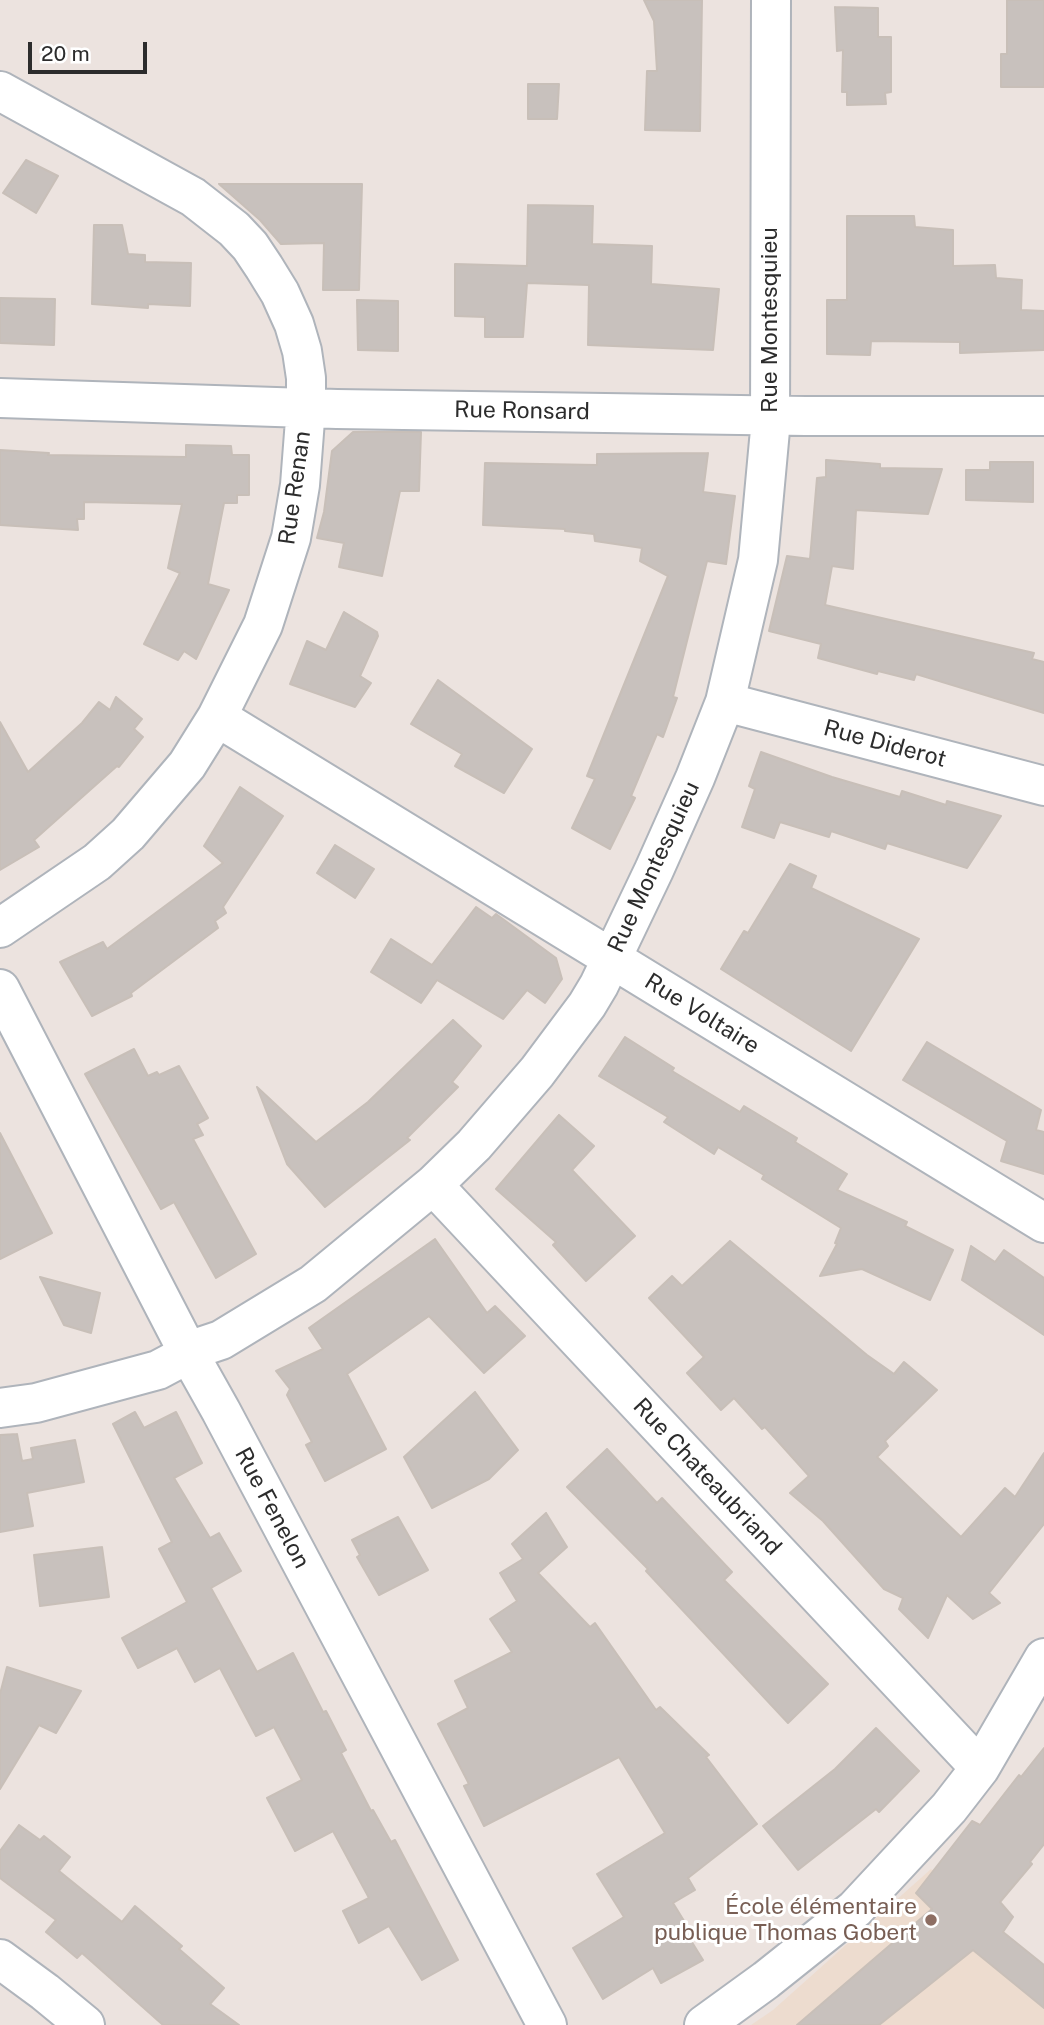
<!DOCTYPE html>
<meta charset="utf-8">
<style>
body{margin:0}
#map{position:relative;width:1044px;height:2025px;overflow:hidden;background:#ece3df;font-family:"Public Sans",sans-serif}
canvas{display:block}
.scale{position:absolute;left:28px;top:42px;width:119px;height:32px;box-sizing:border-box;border:4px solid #2c2c2c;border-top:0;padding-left:9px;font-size:21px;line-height:24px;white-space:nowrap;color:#2c2c2c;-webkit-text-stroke:5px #fff;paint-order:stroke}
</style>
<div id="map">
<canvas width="1044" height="2025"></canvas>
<div class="scale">20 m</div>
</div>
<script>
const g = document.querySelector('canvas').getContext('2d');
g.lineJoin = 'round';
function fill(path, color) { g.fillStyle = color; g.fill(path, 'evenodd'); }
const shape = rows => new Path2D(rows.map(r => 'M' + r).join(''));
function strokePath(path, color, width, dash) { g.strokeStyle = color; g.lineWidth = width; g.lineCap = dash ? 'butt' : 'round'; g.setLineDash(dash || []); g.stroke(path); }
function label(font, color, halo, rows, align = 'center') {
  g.font = font + ' "Public Sans",sans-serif'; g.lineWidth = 6; g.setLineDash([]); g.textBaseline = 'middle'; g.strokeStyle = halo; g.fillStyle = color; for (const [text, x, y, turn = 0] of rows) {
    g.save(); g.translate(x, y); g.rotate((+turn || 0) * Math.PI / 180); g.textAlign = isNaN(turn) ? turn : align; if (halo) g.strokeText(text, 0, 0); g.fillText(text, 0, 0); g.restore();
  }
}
const education = shape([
 [931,1869,1044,1971,1044,2025,751,2025,773,2010]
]);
const building = shape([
 [644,0,702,0,700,131,645,130,647,71,657,71,654,21,644,0],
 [1007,0,1044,0,1044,87,1001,87,1001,54,1007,54,1007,0],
 [835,7,878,8,878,37,891,37,891,92,885,93,886,104,847,105,847,92,842,92,843,50,837,51,835,7],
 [528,84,559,84,557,119,528,119,528,84],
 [26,160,58,176,36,213,3,193,26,160],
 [219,184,362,184,359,290,323,290,324,243,281,244,260,220,219,184],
 [528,205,593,206,592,244,652,246,651,284,719,289,713,350,588,345,589,285,527,283,523,337,485,337,485,317,455,316,455,264,527,266,528,205],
 [847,216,914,216,915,227,953,230,953,266,995,265,996,278,1022,280,1021,310,1044,311,1044,350,960,353,960,342,871,341,870,355,827,354,827,300,847,300,847,216],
 [94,225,122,225,128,254,145,255,145,262,191,263,190,306,148,304,148,308,92,304,94,225],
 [0,298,55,299,54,345,0,343,0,298],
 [357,300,398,301,398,351,358,350,357,300],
 [353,432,421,432,419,491,400,491,382,576,339,567,344,543,317,538,324,512,332,451,353,432],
 [186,445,231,446,232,455,249,455,249,495,237,495,237,503,224,503,208,584,229,590,196,659,184,651,178,660,144,644,180,573,168,568,182,504,84,502,84,519,77,519,78,530,0,525,0,450,49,453,48,455,186,457,186,445],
 [708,453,703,492,735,496,726,564,707,561,673,697,677,698,663,737,657,734,631,796,635,798,610,849,572,828,595,779,587,776,668,576,640,561,642,548,595,541,594,534,565,531,565,529,483,525,485,463,597,465,597,454,708,453],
 [826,460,880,464,880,468,942,469,928,514,856,510,853,569,832,566,825,605,1034,653,1032,659,1044,662,1044,713,916,674,914,680,878,671,877,674,818,658,821,644,769,631,787,556,810,559,817,478,826,477,826,460],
 [990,462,1033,462,1033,502,966,500,966,470,990,470,990,462],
 [344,612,377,632,378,636,360,676,371,683,355,707,290,684,307,641,326,650,344,612],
 [438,680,532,749,504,793,455,766,462,754,411,724,438,680],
 [116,697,142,719,134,729,143,737,119,767,117,766,34,840,39,847,0,870,0,722,28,772,82,723,99,702,110,710,116,697],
 [761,752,832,777,900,797,902,791,946,805,947,801,1001,816,967,868,887,843,885,849,831,831,829,837,780,822,774,838,742,827,755,789,749,786,761,752],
 [240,787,283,816,223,907,226,913,215,921,218,928,131,993,132,996,92,1016,60,962,103,942,107,949,223,863,204,846,240,787],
 [335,845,374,869,355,898,317,873,335,845],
 [790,864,816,876,811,888,919,939,851,1051,721,969,744,931,748,933,790,864],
 [476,907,492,918,496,914,556,958,562,979,545,1003,527,990,503,1019,437,980,421,1003,371,972,391,939,432,965,476,907],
 [453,1020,481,1046,452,1082,458,1087,407,1138,410,1140,325,1207,287,1164,257,1087,316,1142,368,1102,453,1020],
 [625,1037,674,1068,672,1071,740,1112,744,1106,797,1138,795,1142,847,1174,837,1190,907,1222,905,1226,953,1250,930,1300,862,1269,820,1276,837,1244,835,1243,841,1228,762,1179,764,1175,718,1147,714,1154,664,1122,668,1117,599,1076,625,1037],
 [927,1042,1041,1110,1036,1130,1044,1132,1044,1174,1001,1161,1007,1141,903,1080,927,1042],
 [134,1049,148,1076,157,1072,159,1075,179,1066,208,1118,197,1124,203,1135,193,1139,256,1254,216,1278,174,1202,161,1209,85,1074,134,1049],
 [559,1115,594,1146,572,1170,635,1236,586,1281,553,1245,556,1242,496,1189,559,1115],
 [0,1133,52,1233,0,1259,0,1133],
 [435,1239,487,1313,495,1306,525,1336,484,1373,429,1316,347,1374,386,1449,325,1481,306,1445,312,1442,287,1395,290,1389,276,1371,323,1349,309,1328,435,1239],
 [730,1241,867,1355,894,1374,904,1362,937,1390,885,1441,888,1446,877,1457,961,1537,1005,1488,1015,1497,1044,1453,1044,1524,989,1593,1000,1603,973,1619,947,1595,928,1638,899,1609,903,1598,884,1589,823,1521,790,1493,809,1476,765,1427,762,1429,734,1398,721,1410,687,1373,704,1357,649,1298,672,1276,682,1286,730,1241],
 [971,1246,995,1262,1004,1250,1044,1278,1044,1335,962,1280,971,1246],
 [40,1277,100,1293,91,1333,64,1325,40,1277],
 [475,1392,518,1450,489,1479,432,1508,404,1457,475,1392],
 [135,1412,144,1428,176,1412,202,1463,174,1478,210,1538,219,1533,241,1571,211,1588,257,1672,293,1653,323,1712,326,1711,346,1750,341,1753,371,1811,373,1810,391,1842,395,1840,458,1960,422,1980,389,1926,359,1943,343,1911,369,1898,333,1831,295,1851,267,1798,302,1780,274,1727,256,1736,220,1668,195,1682,177,1648,138,1668,122,1638,187,1602,159,1549,172,1542,113,1424,135,1412],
 [17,1434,22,1461,33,1459,31,1448,75,1440,84,1482,27,1493,33,1526,0,1532,0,1435,17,1434],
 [607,1449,657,1503,662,1498,732,1572,724,1580,828,1684,788,1723,646,1571,648,1569,567,1487,607,1449],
 [546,1513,567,1547,538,1573,590,1627,595,1623,656,1710,660,1707,709,1755,706,1757,757,1824,688,1878,695,1890,673,1903,689,1929,685,1931,703,1960,661,1983,653,1968,603,1999,573,1948,624,1917,597,1874,665,1833,619,1757,484,1826,464,1786,469,1784,438,1724,468,1708,455,1681,512,1652,490,1619,517,1601,500,1573,523,1559,512,1544,546,1513],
 [398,1517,428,1570,379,1595,357,1557,360,1555,352,1540,398,1517],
 [102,1547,109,1597,40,1606,34,1555,102,1547],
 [7,1667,81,1691,56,1733,39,1725,0,1789,0,1694,7,1667],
 [876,1728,919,1771,879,1812,876,1809,798,1870,763,1826,835,1769,876,1728],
 [1044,1748,1044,1844,1030,1862,1032,1864,1000,1902,1013,1917,1003,1932,1044,1965,1044,2008,973,1950,879,2025,797,2025,932,1909,916,1893,972,1821,980,1825,1019,1775,1021,1777,1044,1748],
 [19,1825,40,1840,44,1836,70,1857,59,1871,122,1922,135,1906,182,1946,179,1949,224,1988,210,2004,239,2025,163,2025,82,1953,77,1958,46,1932,56,1920,0,1878,0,1851,19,1825]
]);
const minor = shape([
 [0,91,193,197,234,229,250,246,264,267,280,293,294,324,302,351,306,378,306,407,300,485,291,538,263,625,217,717,187,765,128,834,97,862,0,928],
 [0,398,337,409,806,416,1044,416],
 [725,702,1044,786],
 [217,717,1044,1223],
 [0,989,189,1354,221,1411,547,2025],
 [433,1185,980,1768],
 [0,1408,36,1403,158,1370,203,1346,221,1340,313,1284,433,1185,474,1145,537,1072,587,1005,599,985,654,870,695,778,725,702,758,560,770,430,771,0],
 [0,1959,45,1992,85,2025],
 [704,2025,766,1980,855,1909,949,1808,980,1768,1044,1658]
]);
const markers = [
 [931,1920,7,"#8d6e63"]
];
const streetNames = [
 ["Rue Montesquieu",770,320,-90],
 ["Rue Ronsard",522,411,1],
 ["Rue Renan",295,488,-82],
 ["Rue Diderot",885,744,15],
 ["Rue Montesquieu",654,867,-65],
 ["Rue Voltaire",702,1014,32],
 ["Rue Chateaubriand",707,1477,47],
 ["Rue Fenelon",272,1508,62]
];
const educationNames = [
 ["École élémentaire",917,1907],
 ["publique Thomas Gobert",917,1933]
];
fill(education, '#eddccf');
fill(building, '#c8c1bd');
strokePath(building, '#c8bfb8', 2);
strokePath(minor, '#afb4bb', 42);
strokePath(minor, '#fff', 38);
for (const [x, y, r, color] of markers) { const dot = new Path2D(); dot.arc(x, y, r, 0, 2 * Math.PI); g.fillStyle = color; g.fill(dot); strokePath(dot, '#fff', 2.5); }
label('23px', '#2c2c2c', '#fff', streetNames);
label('23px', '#785e54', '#fff', educationNames, 'right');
</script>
